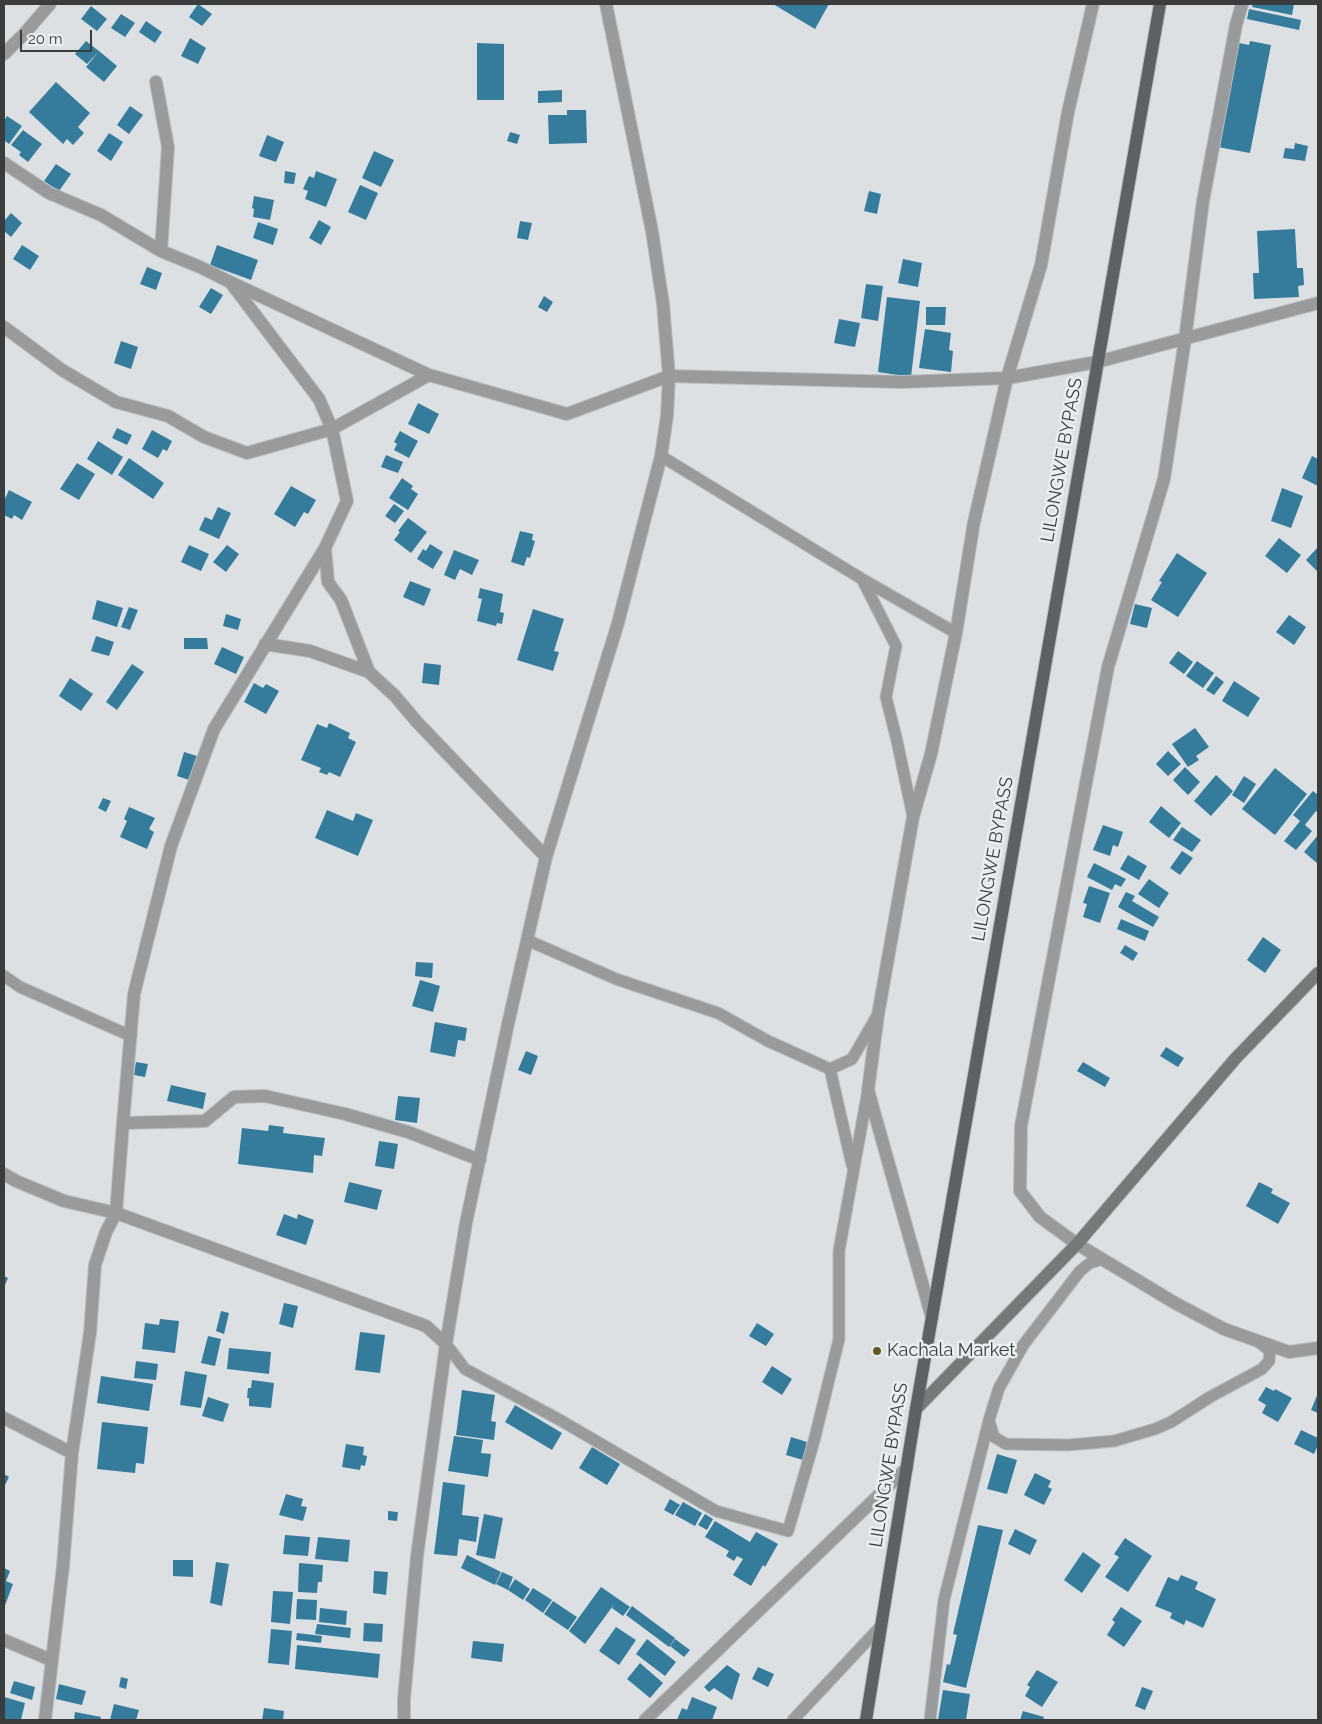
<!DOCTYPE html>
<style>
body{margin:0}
#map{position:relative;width:1322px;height:1724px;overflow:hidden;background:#dce0e3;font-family:Raleway,sans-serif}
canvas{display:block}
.frame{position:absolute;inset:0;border:5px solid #3a3c3d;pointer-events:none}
.scale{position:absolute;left:20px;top:30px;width:72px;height:22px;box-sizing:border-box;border:2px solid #3a3c3d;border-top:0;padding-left:6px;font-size:15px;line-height:18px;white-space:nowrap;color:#3a3c3d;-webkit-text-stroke:4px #e9eef0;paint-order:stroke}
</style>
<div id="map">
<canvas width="1322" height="1724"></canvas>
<div class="frame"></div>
<div class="scale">20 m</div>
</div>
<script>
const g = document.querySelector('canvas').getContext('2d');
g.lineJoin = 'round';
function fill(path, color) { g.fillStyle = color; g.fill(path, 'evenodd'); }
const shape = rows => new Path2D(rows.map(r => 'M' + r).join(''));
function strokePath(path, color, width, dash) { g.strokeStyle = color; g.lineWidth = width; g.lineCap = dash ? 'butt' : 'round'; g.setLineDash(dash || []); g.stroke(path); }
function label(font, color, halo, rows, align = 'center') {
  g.font = font + ' Raleway,sans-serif'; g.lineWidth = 5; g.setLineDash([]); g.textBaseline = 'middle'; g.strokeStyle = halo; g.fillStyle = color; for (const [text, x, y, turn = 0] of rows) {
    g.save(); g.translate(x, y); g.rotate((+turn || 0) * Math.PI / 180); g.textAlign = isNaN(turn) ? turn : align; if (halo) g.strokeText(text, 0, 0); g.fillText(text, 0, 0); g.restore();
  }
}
const building = shape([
 [198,4,212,14,202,26,189,17],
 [773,4,829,4,815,29],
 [1253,4,1294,4,1292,15,1252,7],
 [91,6,107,19,97,31,81,19],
 [1249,9,1301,20,1299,30,1247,19],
 [121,14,135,23,125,37,111,28],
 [146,21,162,32,155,43,139,32],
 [190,38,206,48,198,64,181,56],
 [86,41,99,51,87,64,75,54],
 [1250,41,1271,45,1250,153,1218,147,1239,43,1249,45],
 [477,43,504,44,504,100,477,100],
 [99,51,117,66,104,82,86,67],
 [56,82,90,113,78,127,84,133,73,145,67,139,63,144,29,112],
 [562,90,562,102,538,103,538,91],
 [130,106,143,115,129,134,117,125],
 [567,110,586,110,587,143,549,144,548,115,567,115],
 [7,116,22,126,9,144,4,140,4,121],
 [23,130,42,144,28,162,19,155,21,152,11,145],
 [510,132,520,135,517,144,507,141],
 [109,133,123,142,111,161,97,151],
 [267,135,284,142,276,162,259,156],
 [1295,143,1308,146,1305,161,1283,158,1285,148,1294,149],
 [374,151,394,160,381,187,362,178],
 [56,164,71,174,59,191,44,181],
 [285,171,296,173,294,184,284,183],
 [316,171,337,179,326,207,305,199,308,191,303,189,309,176,314,178],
 [360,185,378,193,366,220,348,212],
 [869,191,881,194,877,214,864,211],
 [254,196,274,200,270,220,253,217,254,209,252,208],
 [11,213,22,223,11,237,4,231,4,221],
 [319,220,331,227,321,245,309,238],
 [520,221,532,223,528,240,517,238],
 [258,222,278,229,273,245,253,238],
 [1295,229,1297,268,1303,268,1304,285,1298,286,1299,297,1254,299,1253,273,1259,273,1257,231],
 [22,245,39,256,30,270,13,259],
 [217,245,258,260,251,280,210,265],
 [903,259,922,263,918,287,898,283],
 [147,267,162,273,156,290,140,284],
 [866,284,883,286,878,321,861,318],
 [211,288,223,295,211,314,199,307],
 [544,296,553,302,547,312,538,307],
 [887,297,920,301,911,377,878,372],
 [926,307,946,307,945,325,926,325],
 [839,319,860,323,855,347,834,343],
 [925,329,951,333,949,350,953,351,951,372,919,368],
 [121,341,138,347,131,369,114,363],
 [418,403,439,414,429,434,408,424],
 [117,428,132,435,127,445,112,438],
 [152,430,172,441,167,451,163,449,158,458,142,449],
 [400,431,418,441,409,458,394,450,397,444,394,442],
 [98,441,123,457,112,475,87,459],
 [386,455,403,462,398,473,381,467],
 [1312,456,1318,459,1318,486,1302,478],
 [129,458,164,483,153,499,118,475],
 [77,463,95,474,79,500,60,489],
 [402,478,413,486,411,489,418,494,408,510,389,498],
 [291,486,316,500,308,514,304,512,295,527,274,514],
 [1282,488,1303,496,1291,528,1271,521],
 [9,490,32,502,22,520,14,515,12,519,4,515,4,501],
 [394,504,404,511,395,523,385,516],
 [218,507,231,513,219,539,199,530,205,517,212,520],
 [408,518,427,532,411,553,394,540,400,532,398,531],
 [520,531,533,534,532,540,535,541,530,558,527,557,524,566,511,562],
 [1279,538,1301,555,1287,573,1265,556],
 [430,544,443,552,433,569,417,559,423,549,426,551],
 [189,545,209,554,201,571,181,562],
 [227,545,239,554,226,572,213,562],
 [1318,547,1318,572,1306,560],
 [454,550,479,560,472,575,460,569,455,580,444,575],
 [1177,553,1207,573,1178,617,1151,600,1162,582,1159,581],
 [410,581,431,589,424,606,403,597],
 [480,588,503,594,500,612,504,613,502,624,497,623,496,626,477,621,482,599,478,598],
 [97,600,123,608,117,627,92,619],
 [1135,604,1152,608,1147,628,1130,624],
 [129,607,138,610,130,630,121,627],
 [533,609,564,619,554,651,559,652,553,671,517,660],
 [226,614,241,619,238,630,223,626],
 [1289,615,1306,627,1294,645,1276,632],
 [96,636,114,642,109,656,91,651],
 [184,638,207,638,208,649,184,649],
 [222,647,244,657,236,674,214,664],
 [1178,651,1193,662,1184,674,1169,663],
 [1197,661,1214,673,1203,688,1186,676],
 [424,663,441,665,439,685,422,683],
 [132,664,144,672,117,710,106,702],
 [1216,676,1224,682,1214,695,1206,690],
 [70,678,93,694,81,711,59,696],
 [1234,681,1260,698,1248,717,1222,701],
 [254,683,263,688,266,684,279,691,266,714,244,702],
 [329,723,350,733,348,738,356,742,340,777,329,772,327,775,319,772,321,768,301,760,317,724,327,728],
 [1195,728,1209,747,1196,756,1199,760,1188,767,1172,744],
 [1168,751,1181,764,1168,776,1156,764],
 [184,752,197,756,189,780,177,776],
 [1185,767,1200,782,1188,795,1173,780],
 [1275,768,1307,794,1275,835,1242,809],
 [1216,775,1233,791,1211,816,1194,801],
 [1244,776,1256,784,1244,803,1232,795],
 [1313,791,1318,795,1318,813,1316,811,1305,825,1312,831,1296,850,1284,841,1300,821,1293,815],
 [103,798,111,801,106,812,98,808],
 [1161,806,1181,823,1169,838,1149,822],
 [129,807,155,818,149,829,154,832,147,849,120,837,127,821,124,819],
 [327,810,353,821,356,813,373,820,358,856,315,838],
 [1103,825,1123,832,1118,847,1113,845,1110,856,1093,850],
 [1182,827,1201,840,1192,852,1173,840],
 [1318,835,1318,864,1304,852],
 [1182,851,1193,858,1180,875,1170,868],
 [1128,855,1147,866,1139,880,1120,869],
 [1094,863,1126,879,1121,887,1115,884,1112,890,1087,877],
 [1149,879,1169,893,1159,908,1138,894],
 [1089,886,1110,893,1100,923,1083,917,1087,904,1083,903],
 [1126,892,1135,896,1132,901,1159,917,1153,927,1118,907],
 [1121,919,1149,931,1145,941,1117,929],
 [1263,937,1281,950,1265,973,1247,960],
 [1125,945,1138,953,1133,961,1120,953],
 [416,962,433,963,432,978,415,976],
 [420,980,440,986,433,1012,412,1006],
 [435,1022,467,1028,465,1041,458,1040,455,1057,430,1052],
 [1166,1047,1184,1058,1178,1067,1160,1056],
 [526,1051,538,1056,531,1075,518,1070],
 [136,1062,148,1064,145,1077,134,1075],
 [1083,1062,1110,1078,1105,1087,1077,1071],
 [171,1085,206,1093,203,1109,167,1101],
 [398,1096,420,1098,417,1123,395,1120],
 [269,1125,284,1127,283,1133,325,1138,322,1156,314,1155,313,1173,238,1164,242,1128,268,1131],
 [379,1141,398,1144,394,1169,375,1166],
 [349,1182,382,1190,377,1210,344,1202],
 [1259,1182,1273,1189,1271,1193,1290,1203,1278,1224,1246,1206],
 [284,1214,297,1219,298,1214,314,1220,306,1245,276,1235],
 [4,1276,8,1278,4,1287],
 [284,1303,298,1306,293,1328,279,1324],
 [221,1311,229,1313,224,1334,216,1331],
 [160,1319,179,1321,175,1353,142,1349,145,1323,159,1325],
 [757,1323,774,1334,766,1346,749,1336],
 [360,1332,385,1335,380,1373,355,1370],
 [208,1336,221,1339,215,1366,201,1363],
 [229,1348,271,1352,269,1374,227,1369],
 [136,1361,158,1364,156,1380,134,1378],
 [772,1366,792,1379,782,1395,762,1382],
 [185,1371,207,1375,201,1408,180,1405],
 [101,1376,153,1384,149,1411,97,1403],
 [252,1380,274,1383,271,1408,249,1406,249,1398,247,1398,248,1388,251,1388],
 [1266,1387,1274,1391,1275,1389,1292,1398,1278,1422,1262,1413,1266,1405,1258,1400],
 [462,1390,495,1395,491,1421,496,1422,494,1440,456,1435],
 [1318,1393,1318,1413,1311,1410],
 [208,1397,229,1404,223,1422,202,1416],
 [515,1405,562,1433,552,1450,505,1422],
 [102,1422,148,1427,144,1464,136,1463,135,1473,97,1469],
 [1301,1430,1318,1438,1318,1445,1314,1454,1294,1444],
 [454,1436,483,1440,481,1453,491,1454,488,1477,448,1471],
 [791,1437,807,1442,803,1460,786,1455],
 [346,1444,364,1447,363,1455,367,1456,365,1466,361,1465,360,1470,342,1467],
 [592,1447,620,1464,607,1485,579,1468],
 [997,1454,1017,1460,1007,1494,987,1489],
 [1035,1473,1051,1481,1048,1487,1052,1489,1044,1505,1024,1495],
 [4,1474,9,1477,4,1487],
 [443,1482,465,1485,462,1515,479,1517,476,1542,459,1539,457,1556,434,1554],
 [286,1494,303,1499,301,1506,307,1507,303,1521,279,1515],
 [670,1499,680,1505,673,1515,664,1510],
 [683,1502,702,1513,695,1526,675,1515],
 [388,1511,398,1512,397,1521,388,1520],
 [484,1514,503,1518,495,1559,476,1555],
 [705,1514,713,1519,707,1530,698,1525],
 [715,1521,750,1542,756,1532,778,1544,765,1567,763,1565,751,1586,733,1575,743,1559,737,1556,734,1561,726,1556,729,1551,705,1537],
 [978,1525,1003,1530,966,1688,943,1682,947,1664,950,1665,957,1635,953,1634],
 [1015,1529,1037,1540,1030,1555,1008,1544],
 [285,1535,310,1537,308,1556,283,1554],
 [318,1537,350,1540,348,1562,315,1559],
 [1125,1538,1152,1556,1128,1592,1105,1577,1119,1557,1114,1554],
 [1083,1552,1101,1565,1082,1593,1064,1580],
 [467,1555,501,1572,495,1585,461,1568],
 [173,1560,193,1560,193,1577,173,1576],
 [216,1562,229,1564,222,1606,210,1603],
 [299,1563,323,1565,322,1582,318,1582,317,1593,298,1592],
 [4,1568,10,1571,6,1581,13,1584,4,1608],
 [374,1571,388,1572,386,1595,373,1593],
 [502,1572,513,1577,508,1590,496,1584],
 [1181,1575,1198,1582,1195,1589,1216,1599,1203,1628,1186,1620,1184,1625,1170,1618,1172,1613,1155,1606,1168,1577,1178,1581],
 [515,1579,530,1589,523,1600,508,1590],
 [601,1587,630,1607,623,1616,612,1608,615,1603,585,1644,569,1631],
 [533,1588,552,1600,543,1613,525,1600],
 [273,1591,293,1592,290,1624,271,1622],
 [297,1599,317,1600,316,1620,296,1619],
 [553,1601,577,1617,568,1630,544,1614],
 [632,1606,675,1638,669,1647,626,1615],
 [1121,1607,1142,1621,1124,1647,1107,1635,1115,1622,1112,1620],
 [320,1608,347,1611,346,1625,319,1622],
 [364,1623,383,1624,382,1642,363,1641],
 [317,1624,351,1628,350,1638,315,1634],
 [616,1627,636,1640,619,1665,599,1651],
 [271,1629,292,1631,289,1665,268,1663],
 [297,1633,322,1636,321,1643,296,1640],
 [647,1639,676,1662,665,1676,636,1654],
 [675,1639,690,1650,684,1657,670,1646],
 [473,1641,504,1644,502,1662,471,1658],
 [297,1645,380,1654,378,1678,295,1669],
 [640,1663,663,1683,650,1698,627,1679],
 [727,1665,740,1674,732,1700,714,1688,709,1692,704,1687],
 [758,1667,774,1674,768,1687,752,1679],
 [1037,1670,1058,1682,1042,1707,1025,1696,1030,1687,1027,1685],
 [121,1677,128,1679,126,1689,119,1687],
 [14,1681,35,1687,32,1700,10,1693],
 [59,1684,86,1691,82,1705,56,1699],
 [1142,1687,1153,1691,1145,1710,1135,1706],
 [943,1690,970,1694,966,1720,938,1720],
 [4,1697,25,1703,21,1720,4,1720],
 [692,1697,717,1707,712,1720,677,1720,682,1708,687,1710],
 [114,1704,139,1710,136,1720,110,1720],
 [264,1708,284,1711,283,1720,262,1720],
 [1023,1711,1044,1717,1043,1720,1020,1720],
 [75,1712,101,1717,100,1720,74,1720]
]);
const lane = shape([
 [661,456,862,579,896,646,886,697,897,741,913,817],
 [862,579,956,633],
 [527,940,616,979,718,1013,768,1041,830,1069,852,1059,877,1016],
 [4,976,20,987,131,1036],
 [830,1069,852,1165],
 [446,1344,465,1369,560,1420,716,1511,788,1531,814,1441,839,1339,839,1251,868,1090],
 [989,1421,994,1437,1006,1444,1068,1445,1114,1441,1155,1429,1171,1422,1210,1397,1262,1369,1269,1361,1270,1351,1260,1343],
 [793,1720,881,1626],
 [930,1720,944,1600,989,1420,999,1388,1024,1344,1080,1271,1090,1263,1102,1259]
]);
const street = shape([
 [1242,4,1236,25,1203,201,1185,339,1164,479,1108,667,1021,1126,1020,1191,1040,1217,1077,1244,1175,1303,1224,1329,1289,1352,1318,1348],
 [4,54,24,34,50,4],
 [156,82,168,147,161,251],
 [4,163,49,193,101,215,161,251,200,267,230,282,429,375,567,414,669,376,902,382,1007,378,1097,362,1318,303],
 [231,283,319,399,332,429,347,501,325,548,328,582,341,600,369,672],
 [4,327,62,370,116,402,168,416,204,437,247,453,332,429,429,375],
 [265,644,310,651,369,672,395,696,417,722,546,857],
 [123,1123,205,1121,234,1097,265,1096,345,1114,408,1132,480,1160],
 [4,1174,16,1181,64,1201,116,1213,426,1326,446,1344],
 [932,1318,868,1090,878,1015,913,817,931,754,956,633,974,522,1007,378,1041,265,1068,112,1093,4],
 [4,1418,72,1453,63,1566,45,1720],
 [72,1453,90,1333,95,1265,106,1232,116,1213,123,1123,134,994,171,846,214,729,325,548],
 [4,1640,51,1660],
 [404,1720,404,1699,417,1556,446,1344,466,1223,508,1024,546,857,618,623,661,456,667,416,669,376,663,304,652,231,606,4],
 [645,1720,907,1468]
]);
const secondary = shape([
 [916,1409,1077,1244,1235,1059,1318,973]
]);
const primary = shape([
 [866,1720,916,1409,1160,4]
]);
const markers = [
 [877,1351,5,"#635925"]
];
const streetNames = [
 ["LILONGWE BYPASS",1062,460,-80],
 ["LILONGWE BYPASS",993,859,-80],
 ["LILONGWE BYPASS",889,1465,-81]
];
const poiNames = [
 ["Kachala Market",887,1351]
];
fill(building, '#357b9c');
strokePath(lane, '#b8bcbe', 13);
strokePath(street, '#b8bcbe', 14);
strokePath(secondary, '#b8bcbe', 14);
strokePath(primary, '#b8bcbe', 14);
strokePath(lane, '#989a9b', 11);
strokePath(street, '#989a9b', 12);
strokePath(secondary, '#76797a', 12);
strokePath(primary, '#5e6163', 12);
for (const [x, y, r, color] of markers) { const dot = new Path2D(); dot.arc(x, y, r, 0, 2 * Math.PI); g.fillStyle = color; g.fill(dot); strokePath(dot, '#e9eef0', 2); }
label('18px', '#3a3c3d', '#e9eef0', streetNames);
label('18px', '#3a3c3d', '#e9eef0', poiNames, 'left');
</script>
